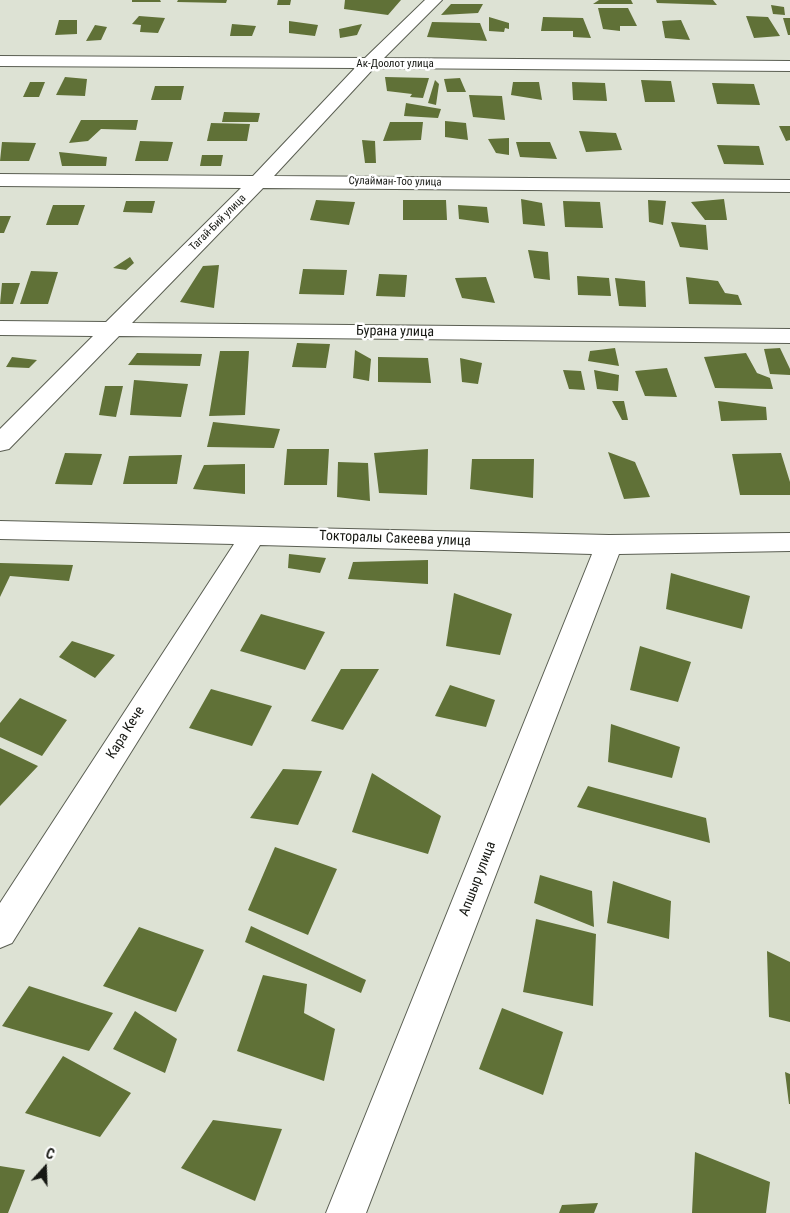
<!DOCTYPE html>
<meta charset="utf-8">
<style>
body{margin:0}
#map{position:relative;width:790px;height:1213px;overflow:hidden;background:#dde2d4;font-family:"Roboto Condensed",sans-serif}
canvas{display:block}
.north{position:absolute;left:20px;top:1143px;width:50px;height:50px;-webkit-text-stroke:4px #fff;paint-order:stroke;rotate:20deg;font-size:14px;font-weight:700;line-height:20px;text-align:center;color:#161813}
.north::after{content:'';display:block;margin:auto;width:18px;height:22px;background:#161813;clip-path:polygon(50% 0,100% 100%,50% 72%,0 100%)}
</style>
<div id="map">
<canvas width="790" height="1213"></canvas>
<div class="north">С</div>
</div>
<script>
const g = document.querySelector('canvas').getContext('2d');
g.lineJoin = 'round';
function fill(path, color) { g.fillStyle = color; g.fill(path, 'evenodd'); }
const shape = rows => new Path2D(rows.map(r => 'M' + r).join(''));
function strokePath(path, color, width, dash) { g.strokeStyle = color; g.lineWidth = width; g.lineCap = dash ? 'butt' : 'round'; g.setLineDash(dash || []); g.stroke(path); }
function label(font, color, halo, rows, align = 'center') {
  g.font = font + ' "Roboto Condensed",sans-serif'; g.lineWidth = 5; g.setLineDash([]); g.textBaseline = 'middle'; g.strokeStyle = halo; g.fillStyle = color; for (const [text, x, y, turn = 0] of rows) {
    g.save(); g.translate(x, y); g.rotate((+turn || 0) * Math.PI / 180); g.textAlign = isNaN(turn) ? turn : align; if (halo) g.strokeText(text, 0, 0); g.fillText(text, 0, 0); g.restore();
  }
}
const building = shape([
 [132,0,160,0,161,2,132,2],
 [178,0,227,0,226,3,177,2],
 [278,0,291,0,290,5,277,5],
 [345,0,401,0,388,15,344,9],
 [599,0,631,0,633,4,593,4],
 [656,0,713,0,717,5,657,3],
 [451,4,483,4,478,13,441,15],
 [771,5,784,7,785,15,773,14],
 [598,8,628,8,637,26,620,26,620,31,603,29],
 [139,16,165,18,158,33,140,32,141,25,132,24],
 [746,16,768,17,780,36,754,38],
 [489,17,509,23,509,29,505,28,504,32,489,31],
 [543,17,583,18,591,38,573,37,573,31,541,31],
 [783,18,790,18,790,35,788,35],
 [59,20,77,20,77,34,55,35],
 [681,20,690,40,665,38,662,21],
 [289,21,318,25,315,36,289,33],
 [432,22,480,23,487,41,427,37],
 [232,24,256,26,252,36,230,36],
 [362,24,357,35,340,38,339,29],
 [95,25,107,27,101,40,86,41],
 [65,77,87,79,85,96,56,95],
 [385,77,429,78,423,98,410,97,412,94,387,91],
 [460,78,466,92,447,92,444,79],
 [435,80,439,84,436,105,428,103],
 [641,80,671,81,675,102,645,102],
 [30,82,45,82,39,97,23,97],
 [513,82,539,82,542,100,511,95],
 [572,82,605,83,607,101,573,100],
 [712,83,754,84,760,105,717,104],
 [155,86,184,86,181,100,151,100],
 [469,95,502,96,505,120,473,117],
 [406,103,441,109,438,118,404,116],
 [224,112,260,113,258,122,222,122],
 [81,120,138,120,136,130,101,129,88,141,69,143],
 [445,121,466,123,468,140,445,137],
 [390,122,423,122,421,140,383,141],
 [211,123,250,124,247,141,207,141],
 [779,126,790,126,790,140,786,141],
 [579,131,616,133,622,150,586,152],
 [509,138,509,155,496,153,488,139],
 [362,140,375,141,376,163,365,163],
 [140,141,173,142,168,161,135,161],
 [2,142,36,143,29,161,0,161],
 [516,142,550,142,557,159,520,157],
 [717,145,759,146,764,165,724,164],
 [59,152,107,157,106,166,62,166],
 [202,155,223,155,221,166,200,166],
 [521,199,542,203,545,226,523,224],
 [724,199,727,220,705,220,691,202],
 [316,200,355,202,349,225,310,220],
 [403,200,446,200,447,220,403,220],
 [648,200,666,201,663,225,649,222],
 [126,201,155,201,152,213,123,212],
 [563,201,600,202,603,228,565,227],
 [53,205,85,205,78,225,46,225],
 [458,205,487,207,489,223,459,219],
 [0,216,11,216,4,233,0,233],
 [671,222,706,225,708,250,680,247],
 [528,250,548,252,550,280,534,278],
 [130,257,134,263,126,270,113,268],
 [219,265,214,308,180,302,203,266],
 [303,269,347,270,344,295,299,294],
 [31,271,58,272,48,304,20,304],
 [379,274,407,275,405,297,376,296],
 [577,276,609,278,611,296,578,295],
 [486,277,495,303,462,298,455,278],
 [686,277,718,281,725,293,738,295,742,305,689,304],
 [615,278,645,281,646,307,619,306],
 [2,283,20,283,13,304,0,304],
 [297,343,330,344,326,368,292,367],
 [615,348,619,366,588,361,590,351],
 [780,348,790,369,790,375,770,374,764,349],
 [355,350,371,359,369,381,353,378],
 [220,351,249,351,245,415,209,416],
 [137,353,202,354,200,366,128,365],
 [746,353,757,373,770,378,773,389,715,388,704,357],
 [12,357,37,360,29,368,6,367],
 [378,357,428,358,431,383,378,382],
 [460,358,482,363,478,384,462,382],
 [667,368,677,397,645,396,635,371],
 [563,370,581,371,585,390,569,389],
 [594,370,619,375,618,391,597,389],
 [134,380,188,384,181,417,130,415],
 [105,386,123,386,116,417,99,415],
 [612,401,624,401,628,420,622,420],
 [718,401,766,407,767,420,721,421],
 [213,422,280,429,274,448,207,447],
 [287,449,329,449,327,485,284,485],
 [428,449,427,495,379,493,374,453],
 [608,452,635,462,650,497,624,499],
 [65,453,102,454,92,485,55,484],
 [781,453,790,482,790,495,740,495,732,454],
 [182,455,177,484,123,484,129,456],
 [472,459,534,459,533,498,470,489],
 [338,462,368,463,370,501,337,497],
 [245,464,245,494,193,489,204,465],
 [289,554,326,558,320,573,288,568],
 [428,560,428,584,348,579,353,562],
 [0,563,73,565,69,581,10,576,0,597],
 [671,573,750,596,742,629,666,609],
 [454,593,512,614,500,655,446,646],
 [261,614,325,632,305,670,240,651],
 [72,641,115,655,95,678,59,657],
 [640,646,691,662,678,702,630,690],
 [341,669,379,669,343,730,311,721],
 [450,685,495,700,486,727,435,716],
 [211,689,272,706,252,746,189,728],
 [20,698,67,720,42,756,0,737,0,723],
 [611,724,680,747,672,778,608,762],
 [0,748,38,766,0,806],
 [283,769,322,771,298,825,250,818],
 [372,773,441,816,428,854,352,832],
 [588,786,706,818,710,843,577,807],
 [275,847,337,869,308,935,248,910],
 [540,875,592,891,594,927,534,903],
 [613,881,671,901,669,939,607,923],
 [536,919,596,934,593,1006,523,992],
 [251,926,366,980,361,993,245,942],
 [139,927,204,950,176,1012,103,986],
 [767,951,790,962,790,1022,769,1017],
 [263,975,307,984,304,1013,335,1029,324,1081,237,1051],
 [29,986,113,1013,89,1051,2,1026],
 [502,1008,563,1032,543,1095,479,1069],
 [135,1011,177,1039,165,1073,113,1049],
 [63,1056,131,1093,100,1137,25,1113],
 [785,1072,790,1074,790,1104,789,1104],
 [213,1120,282,1129,255,1201,181,1168],
 [695,1152,770,1182,766,1213,692,1213],
 [0,1166,25,1170,8,1213,0,1213],
 [598,1203,594,1213,559,1213,562,1205]
]);
const minor = shape([
 [425,0,442,0,384,58,790,61,790,71,374,68,274,176,790,180,790,192,263,188,132,323,790,329,790,343,119,336,9,449,0,451,0,429,93,336,0,335,0,321,106,322,241,188,0,186,0,174,253,176,355,68,0,66,0,56,365,58,425,0],
 [0,521,609,535,790,533,790,551,619,554,366,1213,326,1213,592,554,260,545,12,943,0,948,0,903,234,544,0,539,0,521]
]);
const farStreetnames = [
 ["Ак-Доолот улица",395,64],
 ["Сулайман-Тоо улица",395,182,1],
 ["Тагай-Бий улица",218,223,-45]
];
const streetNames = [
 ["Бурана улица",395,332,1],
 ["Токторалы Сакеева улица",395,539,2],
 ["Кара Кече",126,733,-58],
 ["Апшыр улица",478,879,-69]
];
fill(building, '#607137');
strokePath(minor, '#5a5e52', 2);
fill(minor, '#fff');
label('11px', '#161813', '#fff', farStreetnames);
label('14px', '#161813', '#fff', streetNames);
</script>
